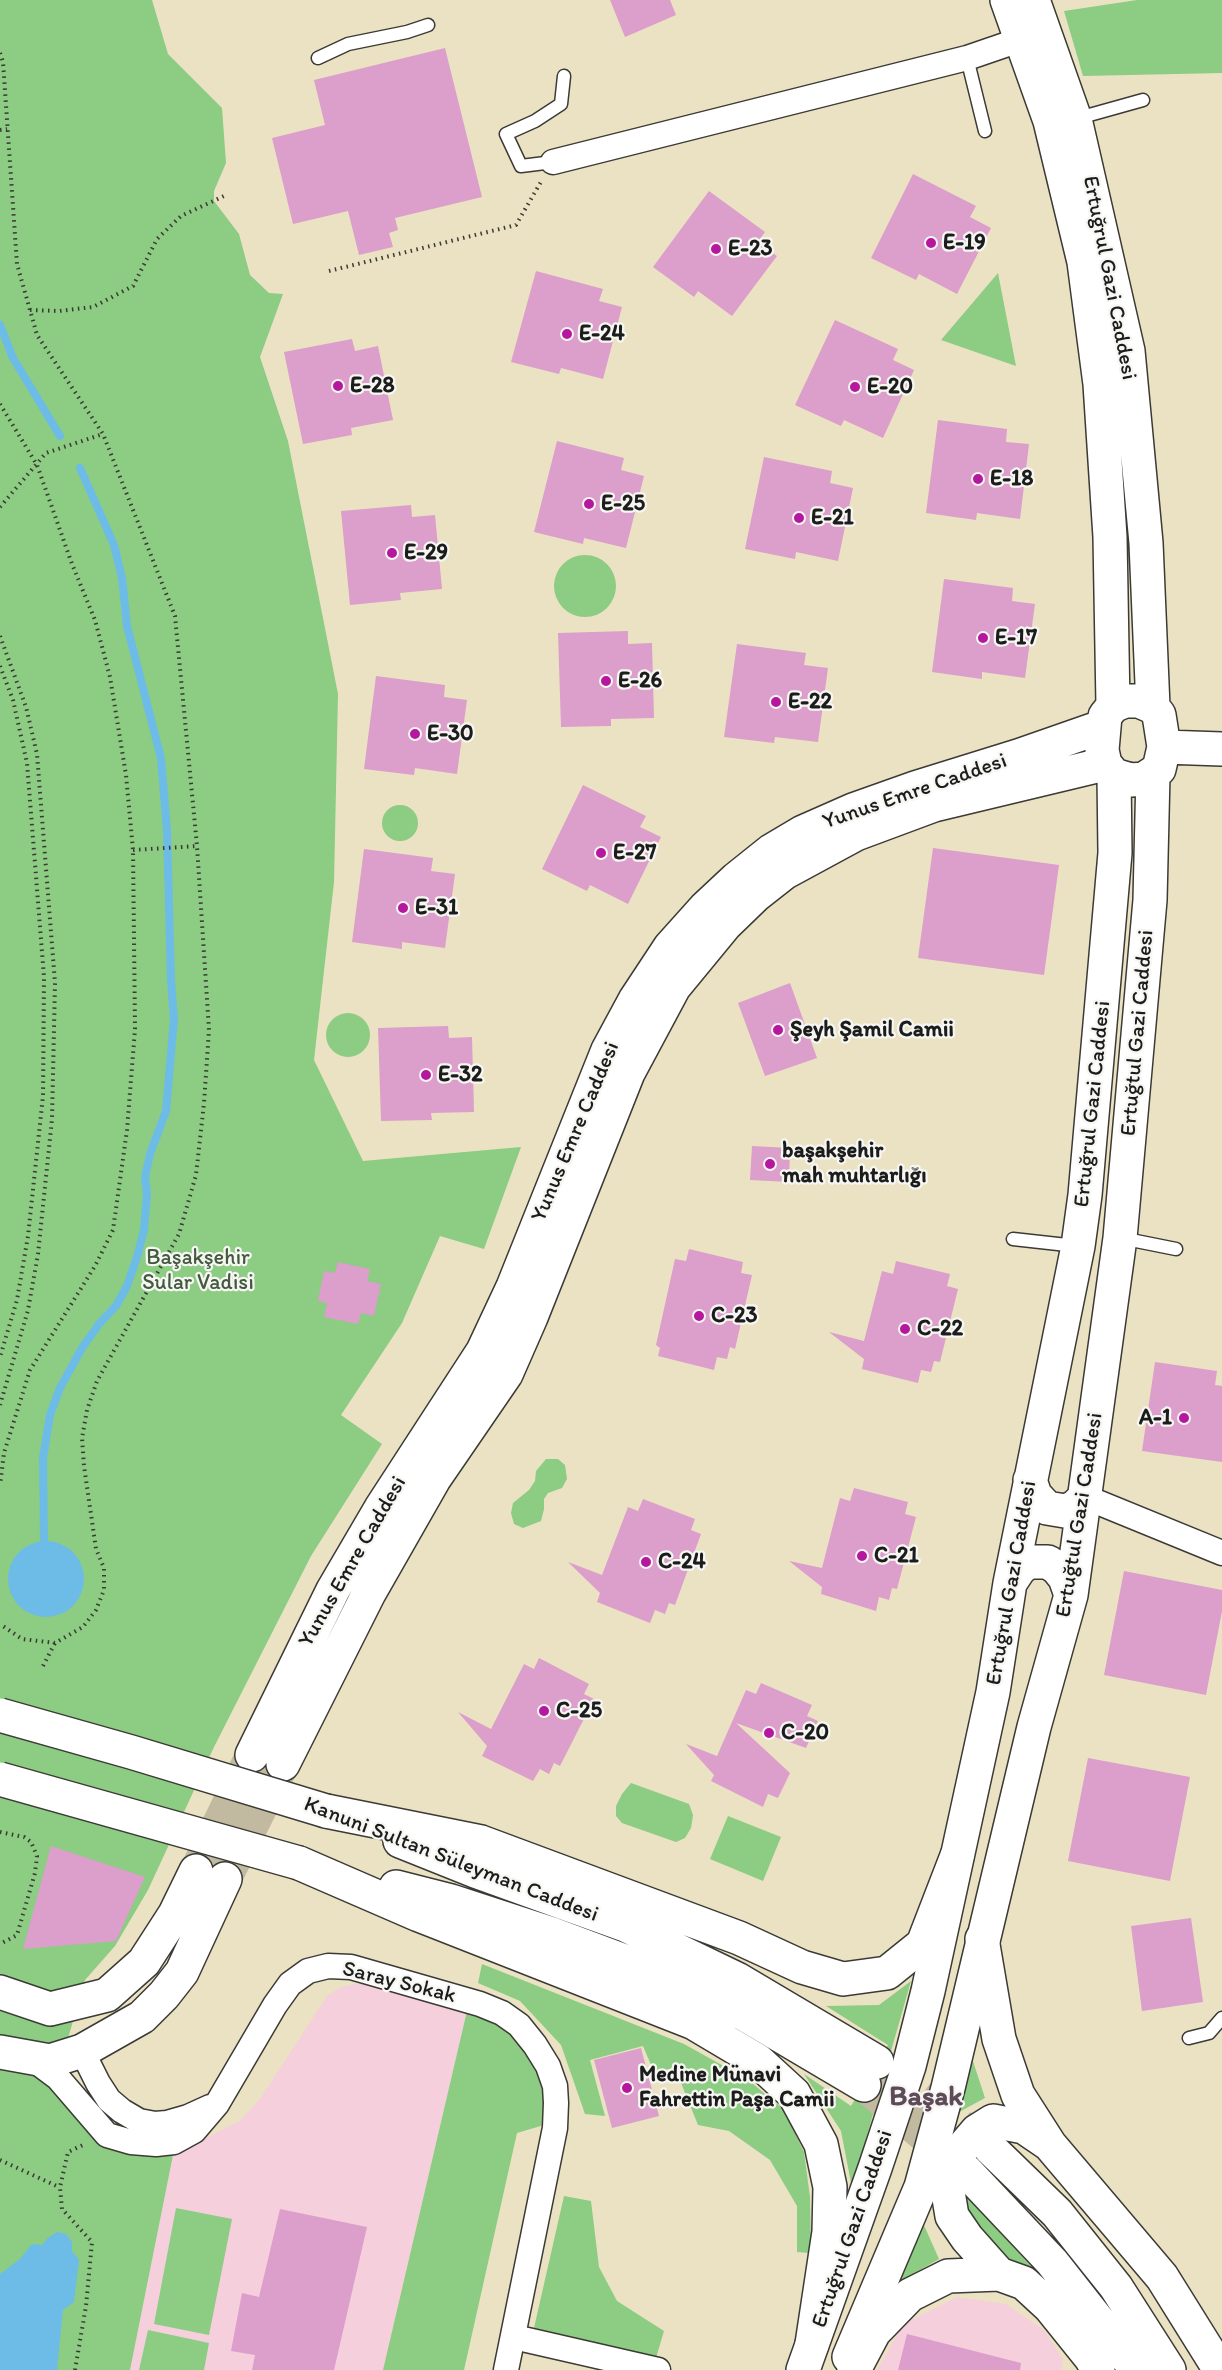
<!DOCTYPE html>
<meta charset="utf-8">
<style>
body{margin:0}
canvas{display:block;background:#eae2c2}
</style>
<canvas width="1222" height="2370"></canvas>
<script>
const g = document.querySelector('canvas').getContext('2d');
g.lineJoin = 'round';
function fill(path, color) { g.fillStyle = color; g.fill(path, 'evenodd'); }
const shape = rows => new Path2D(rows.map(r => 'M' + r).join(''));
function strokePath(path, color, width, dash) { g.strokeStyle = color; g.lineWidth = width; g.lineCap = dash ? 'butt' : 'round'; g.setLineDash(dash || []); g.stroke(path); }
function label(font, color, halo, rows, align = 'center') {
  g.font = font + ' Itim,sans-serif'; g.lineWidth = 4.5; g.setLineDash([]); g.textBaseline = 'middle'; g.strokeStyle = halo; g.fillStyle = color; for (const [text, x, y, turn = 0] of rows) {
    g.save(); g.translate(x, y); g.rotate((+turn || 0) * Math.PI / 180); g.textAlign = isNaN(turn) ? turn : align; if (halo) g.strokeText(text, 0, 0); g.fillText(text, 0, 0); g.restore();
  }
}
const built = shape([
 [362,1983,376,1983,467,2011,383,2370,130,2370,173,2155,241,2120,260,2099,327,1996,341,1987],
 [957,2297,1006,2304,1044,2330,1063,2359,1061,2370,877,2370,903,2324]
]);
const green = shape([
 [0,0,152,0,168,54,222,108,226,163,214,191,214,201,239,234,250,275,269,293,283,294,260,357,288,441,338,694,334,882,314,1060,363,1161,521,1147,484,1249,440,1236,402,1323,341,1415,382,1444,311,1556,214,1747,148,1890,115,1946,85,1980,66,2045,49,2080,140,2150,173,2155,130,2370,0,2370],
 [1137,0,1222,0,1222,73,1083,76,1064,11],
 [998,273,1016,366,941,340],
 '554 586a31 31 0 1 1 62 0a31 31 0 1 1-62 0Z',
 '382 823a18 18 0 1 1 36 0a18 18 0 1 1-36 0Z',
 '326 1035a22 22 0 1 1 44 0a22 22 0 1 1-44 0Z',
 [546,1459,558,1459,565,1465,567,1479,562,1488,548,1493,544,1499,544,1509,541,1521,523,1528,514,1524,511,1513,513,1503,529,1490,535,1481,536,1471],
 [631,1783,689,1804,693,1815,691,1828,685,1838,676,1842,622,1823,616,1816,616,1806,622,1794],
 [728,1816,781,1837,763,1881,710,1859],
 [482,1964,684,2044,747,2079,783,2109,804,2152,810,2197,811,2253,797,2252,797,2206,770,2160,729,2131,698,2125,675,2068,654,2072,643,2046,590,2060,605,2116,585,2114,561,2045,520,2001,478,1983],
 [911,1981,852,2188,841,2131,804,2074,851,2106,888,2045,826,2006,879,2005],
 [467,2011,513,2033,549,2085,544,2125,517,2133,464,2370,383,2370],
 [969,2049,985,2098,948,2118],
 [955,2183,1037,2273,990,2252,960,2218],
 [564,2196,591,2201,599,2267,617,2301,664,2331,656,2358,534,2328],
 [176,2208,232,2219,209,2335,154,2324],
 [919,2214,939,2259,895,2284],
 [148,2330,209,2343,204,2370,139,2370]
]);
const water = shape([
 '8 1579a38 38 0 1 1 76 0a38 38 0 1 1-76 0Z',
 [57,2232,66,2234,72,2242,72,2251,79,2260,74,2302,63,2310,57,2370,0,2370,0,2274,20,2259,32,2244,42,2245,48,2238]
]);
const stream = shape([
 [0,325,13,358,60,436],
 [44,1541,43,1458,50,1415,60,1388,82,1348,99,1324,116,1306,127,1286,137,1257,144,1230,147,1194,145,1177,150,1154,166,1111,174,1019,171,981,167,830,161,758,127,626,122,578,114,545,80,468]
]);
const building = shape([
 [610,0,670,0,676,15,625,37],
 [445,48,482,197,395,218,398,230,389,233,393,247,359,255,348,211,293,224,272,138,325,125,314,80],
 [913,174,976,206,970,217,991,228,957,294,919,274,916,280,871,258],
 [709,191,765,232,757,243,777,256,732,316,698,291,694,297,653,267],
 [536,271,603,289,599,301,622,307,603,379,561,368,559,374,511,362],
 [835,320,898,349,893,360,914,370,883,438,844,420,841,426,795,405],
 [352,339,355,351,378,346,393,420,351,428,352,435,303,444,284,352],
 [938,420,1007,429,1006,442,1029,444,1020,519,977,513,976,520,926,513],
 [557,441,624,458,621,470,644,476,626,548,584,538,583,544,534,532],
 [764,457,832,471,830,483,853,488,838,561,796,552,795,559,745,549],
 [411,505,412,517,435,515,442,589,400,593,401,600,350,605,341,511],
 [944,579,1013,588,1012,601,1035,604,1025,678,982,672,982,679,932,672],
 [628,631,628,644,652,643,654,718,611,719,611,726,561,727,558,633],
 [737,644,806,653,804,665,828,668,818,742,775,737,774,743,724,737],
 [376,676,445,685,444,697,467,700,457,774,415,768,414,775,364,769],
 [583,785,646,816,640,827,661,837,628,904,590,885,587,891,542,869],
 [933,848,1059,865,1044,975,918,958],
 [364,849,433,858,431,871,455,874,445,948,402,942,402,949,352,942],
 [790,983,817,1058,765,1076,738,1003],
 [448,1026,449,1038,472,1037,474,1112,431,1113,432,1120,381,1121,378,1028],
 [752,1146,790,1148,789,1182,750,1180],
 [689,1249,743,1262,741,1273,752,1275,735,1349,730,1347,727,1359,717,1357,714,1370,658,1356,660,1348,656,1345,675,1259,686,1261],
 [896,1261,950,1274,947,1286,958,1289,940,1362,934,1361,931,1372,921,1370,918,1383,862,1369,864,1359,829,1332,864,1341,882,1271,893,1274],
 [338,1262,370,1269,367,1281,381,1284,374,1316,361,1313,358,1324,324,1317,327,1303,318,1301,324,1271,335,1273],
 [1155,1362,1217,1371,1215,1385,1222,1386,1222,1462,1142,1451],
 [854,1488,908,1502,905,1514,916,1517,897,1589,892,1588,889,1600,879,1597,876,1611,821,1594,822,1587,789,1561,822,1568,840,1498,850,1501],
 [643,1499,695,1519,691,1530,701,1534,675,1605,669,1603,665,1614,655,1610,650,1623,597,1602,600,1593,568,1562,602,1575,628,1507,638,1511],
 [1124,1571,1222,1590,1222,1611,1206,1695,1104,1675],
 [539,1658,589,1684,584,1694,594,1699,560,1766,554,1763,549,1774,540,1769,533,1781,482,1756,487,1746,458,1712,491,1729,524,1664,534,1669],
 [761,1683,812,1705,807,1716,818,1721,806,1748,736,1723,790,1773,778,1798,768,1794,763,1807,711,1781,714,1775,686,1744,717,1756,746,1690,756,1694],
 [1088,1758,1190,1777,1170,1881,1068,1861],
 [51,1846,145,1877,116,1941,23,1949],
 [1191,1918,1203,2002,1142,2011,1131,1926],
 [641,2048,659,2116,612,2128,594,2060],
 [280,2209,367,2227,334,2370,252,2370,255,2355,231,2351,242,2293,259,2297],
 [907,2334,1021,2363,1020,2370,898,2370]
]);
const secondaryTunnel = shape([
 [196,1871,250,1759],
 [225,1879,281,1768]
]);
const primaryTunnel = shape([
 [882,2066,990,2148],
 [864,2085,954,2161]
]);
const path = shape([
 [0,53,3,62,17,264,37,335,103,434,175,616,197,846,209,1030,204,1103,196,1175,179,1234,97,1381,87,1410,82,1438,84,1466,96,1549,104,1568,104,1590,96,1610,83,1627,55,1643,22,1639,0,1624],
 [0,130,7,129],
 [329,271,516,225,542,180],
 [30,310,59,311,93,307,133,286,157,239,181,216,224,196],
 [0,404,37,465,72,564,95,620,110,677,126,775,133,850,135,1029,127,1130,113,1230,95,1266,30,1370,4,1453,0,1485],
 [0,507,46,453,103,434],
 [0,636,26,707,37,754,55,983,52,1119,38,1254,28,1310,0,1405],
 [0,666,13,700,27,763,44,977,43,1096,28,1236,17,1300,0,1357],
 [133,850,197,846],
 [43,1666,55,1643],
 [0,1832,24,1837,31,1842,37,1856,35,1873,17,1935,0,1944],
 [0,2160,59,2187],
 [75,2370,86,2306,92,2242,62,2209,60,2187,68,2152,83,2145]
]);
const lane = shape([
 [318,58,348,44,407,32,428,25],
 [967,58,985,131],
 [1075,119,1143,100],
 [553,162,521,166,506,134,535,121,561,104,564,76],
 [1121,1238,1176,1249],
 [1013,1239,1076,1246],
 [1189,2038,1209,2033,1222,2018]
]);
const street = shape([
 [553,162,967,58,1037,34],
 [1085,1497,1222,1553],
 [82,2051,98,2083,109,2100,122,2111,139,2121,155,2124,167,2123,188,2117,210,2107],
 [34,2060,58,2078,107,2135,131,2142,156,2144,174,2142,194,2131,217,2104,275,2005,290,1984,308,1971,328,1966,351,1967,480,2004,502,2013,519,2025,535,2045,548,2066,555,2086,556,2103,555,2128,506,2370],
 [514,2337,658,2370]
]);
const secondary = shape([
 [1007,0,1050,121,1084,262,1100,384,1110,537,1113,706],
 [1033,0,1075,119,1128,351,1146,543,1153,707],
 [1125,701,1139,701,1153,707,1159,715,1164,747,1159,769,1144,779,1131,780,1114,775,1105,764,1102,750,1105,716,1113,706,1125,701],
 [1164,747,1222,749],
 [1030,1480,1035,1495,1047,1508,1065,1511,1075,1507,1085,1497],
 [1010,1583,1020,1568,1029,1562,1048,1562,1057,1568,1065,1578,1071,1595],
 [252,1755,333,1590,381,1508,483,1351,513,1287,608,1050,635,1000,670,947,705,908,736,879,771,851,803,832,853,810,915,788,1018,756,1104,726],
 [283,1764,369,1593,434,1479,506,1374,531,1317,628,1073,674,987,725,925,756,895,784,873,856,834,934,805,1105,764],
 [0,1992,50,2009,107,1995,144,1962,175,1914,196,1871],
 [0,2052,50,2061,82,2051,142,2017,164,1995,182,1972,225,1879],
 [849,2357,921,2187,948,2088,1034,1727,1071,1595,1120,1238,1150,900,1153,774],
 [803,2370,875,2168,909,2066,928,1991,993,1692,1010,1583,1078,1246,1085,1195,1115,853,1114,775]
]);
const primary = shape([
 [326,1811,481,1842,739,1938,802,1967,843,1979,887,1973,923,1944,957,1856],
 [400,1841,475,1871,625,1925,737,1979,877,2062],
 [299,1863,419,1915,694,2023,758,2061,794,2094,821,2144,830,2187,829,2232,812,2344],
 [396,1887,451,1901,552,1934,635,1965,744,2014,864,2085],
 [982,1939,999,2039,1018,2095,1050,2145,1162,2277,1220,2370],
 [990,2148,1057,2213,1116,2287,1169,2370],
 [966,2171,1052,2262,1137,2370],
 [999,2274,967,2238,952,2216,947,2186,951,2168,959,2152,977,2131,993,2121,1024,2127,1049,2144],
 [854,2370,874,2332,910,2295,948,2276,999,2274,1024,2283,1050,2307,1091,2358,1098,2370]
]);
const primaryBridge = shape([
 [0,1715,131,1752,326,1811],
 [0,1779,299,1863]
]);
const markers = [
 [931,243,6,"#b5179e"],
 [716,249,6,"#b5179e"],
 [567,334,6,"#b5179e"],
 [338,386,6,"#b5179e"],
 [855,387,6,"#b5179e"],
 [978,479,6,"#b5179e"],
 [589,504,6,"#b5179e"],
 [799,518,6,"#b5179e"],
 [392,553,6,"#b5179e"],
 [983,638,6,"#b5179e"],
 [606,681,6,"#b5179e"],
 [776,702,6,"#b5179e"],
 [415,734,6,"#b5179e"],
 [601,853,6,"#b5179e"],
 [403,908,6,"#b5179e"],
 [778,1030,6,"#b5179e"],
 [426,1075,6,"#b5179e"],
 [770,1164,6,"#b5179e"],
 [699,1316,6,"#b5179e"],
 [905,1329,6,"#b5179e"],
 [1184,1418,6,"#b5179e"],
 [862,1556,6,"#b5179e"],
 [646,1562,6,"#b5179e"],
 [544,1711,6,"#b5179e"],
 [769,1733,6,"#b5179e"],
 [627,2088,6,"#b5179e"]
];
const poiNames = [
 ["E-19",943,243],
 ["E-23",728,249],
 ["E-24",579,334],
 ["E-28",350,386],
 ["E-20",867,387],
 ["E-18",990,479],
 ["E-25",601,504],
 ["E-21",811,518],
 ["E-29",404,553],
 ["E-17",995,638],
 ["E-26",618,681],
 ["E-22",788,702],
 ["E-30",427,734],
 ["E-27",613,853],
 ["E-31",415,908],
 ["Şeyh Şamil Camii",790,1030],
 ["E-32",438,1075],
 ["başakşehir",782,1151],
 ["mah muhtarlığı",782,1176],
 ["C-23",711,1316],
 ["C-22",917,1329],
 ["A-1",1172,1418,"right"],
 ["C-21",874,1556],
 ["C-24",658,1562],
 ["C-25",556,1711],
 ["C-20",781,1733],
 ["Medine Münavi",639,2075],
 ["Fahrettin Paşa Camii",639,2100]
];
const streetNames = [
 ["Ertuğrul Gazi Caddesi",1109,278,79],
 ["Yunus Emre Caddesi",915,792,-19],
 ["Ertuğtul Gazi Caddesi",1138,1033,-85],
 ["Ertuğrul Gazi Caddesi",1093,1104,-84],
 ["Yunus Emre Caddesi",576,1132,-67],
 ["Ertuğtul Gazi Caddesi",1080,1515,-81],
 ["Yunus Emre Caddesi",353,1562,-60],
 ["Ertuğrul Gazi Caddesi",1012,1583,-80],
 ["Kanuni Sultan Süleyman Caddesi",451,1860,21],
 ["Saray Sokak",399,1983,14],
 ["Ertuğrul Gazi Caddesi",853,2229,-71]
];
const parkNames = [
 ["Başakşehir",198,1258],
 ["Sular Vadisi",198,1283]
];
const districtNames = [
 ["Başak",926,2098]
];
fill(built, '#f5cfdc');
fill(green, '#8ccc83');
fill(water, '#6dbce8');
strokePath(stream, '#6dbce8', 8);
fill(building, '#dc9ecb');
strokePath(secondaryTunnel, '#c1baa1', 33, [33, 16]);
strokePath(primaryTunnel, '#c1baa1', 33, [33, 16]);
strokePath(lane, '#3b3a35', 15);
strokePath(street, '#3b3a35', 27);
strokePath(secondary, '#3b3a35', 36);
strokePath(primary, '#3b3a35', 36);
strokePath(path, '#3b3a35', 4, [1.5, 4.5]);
strokePath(lane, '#fff', 12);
strokePath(street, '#fff', 24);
strokePath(secondary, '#fff', 33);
strokePath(primary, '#fff', 33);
strokePath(primaryBridge, '#3b3a35', 36, []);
strokePath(primaryBridge, '#fff', 33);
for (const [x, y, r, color] of markers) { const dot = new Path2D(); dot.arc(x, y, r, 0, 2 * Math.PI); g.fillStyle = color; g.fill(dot); strokePath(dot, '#f6f6f2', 2); }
label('bold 22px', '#1c1c1c', '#f6f6f2', poiNames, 'left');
label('22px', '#1c1c1c', '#f6f6f2', streetNames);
label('22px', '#435a40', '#f6f6f2', parkNames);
label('bold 28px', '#5f4a59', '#f6f6f2', districtNames);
</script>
